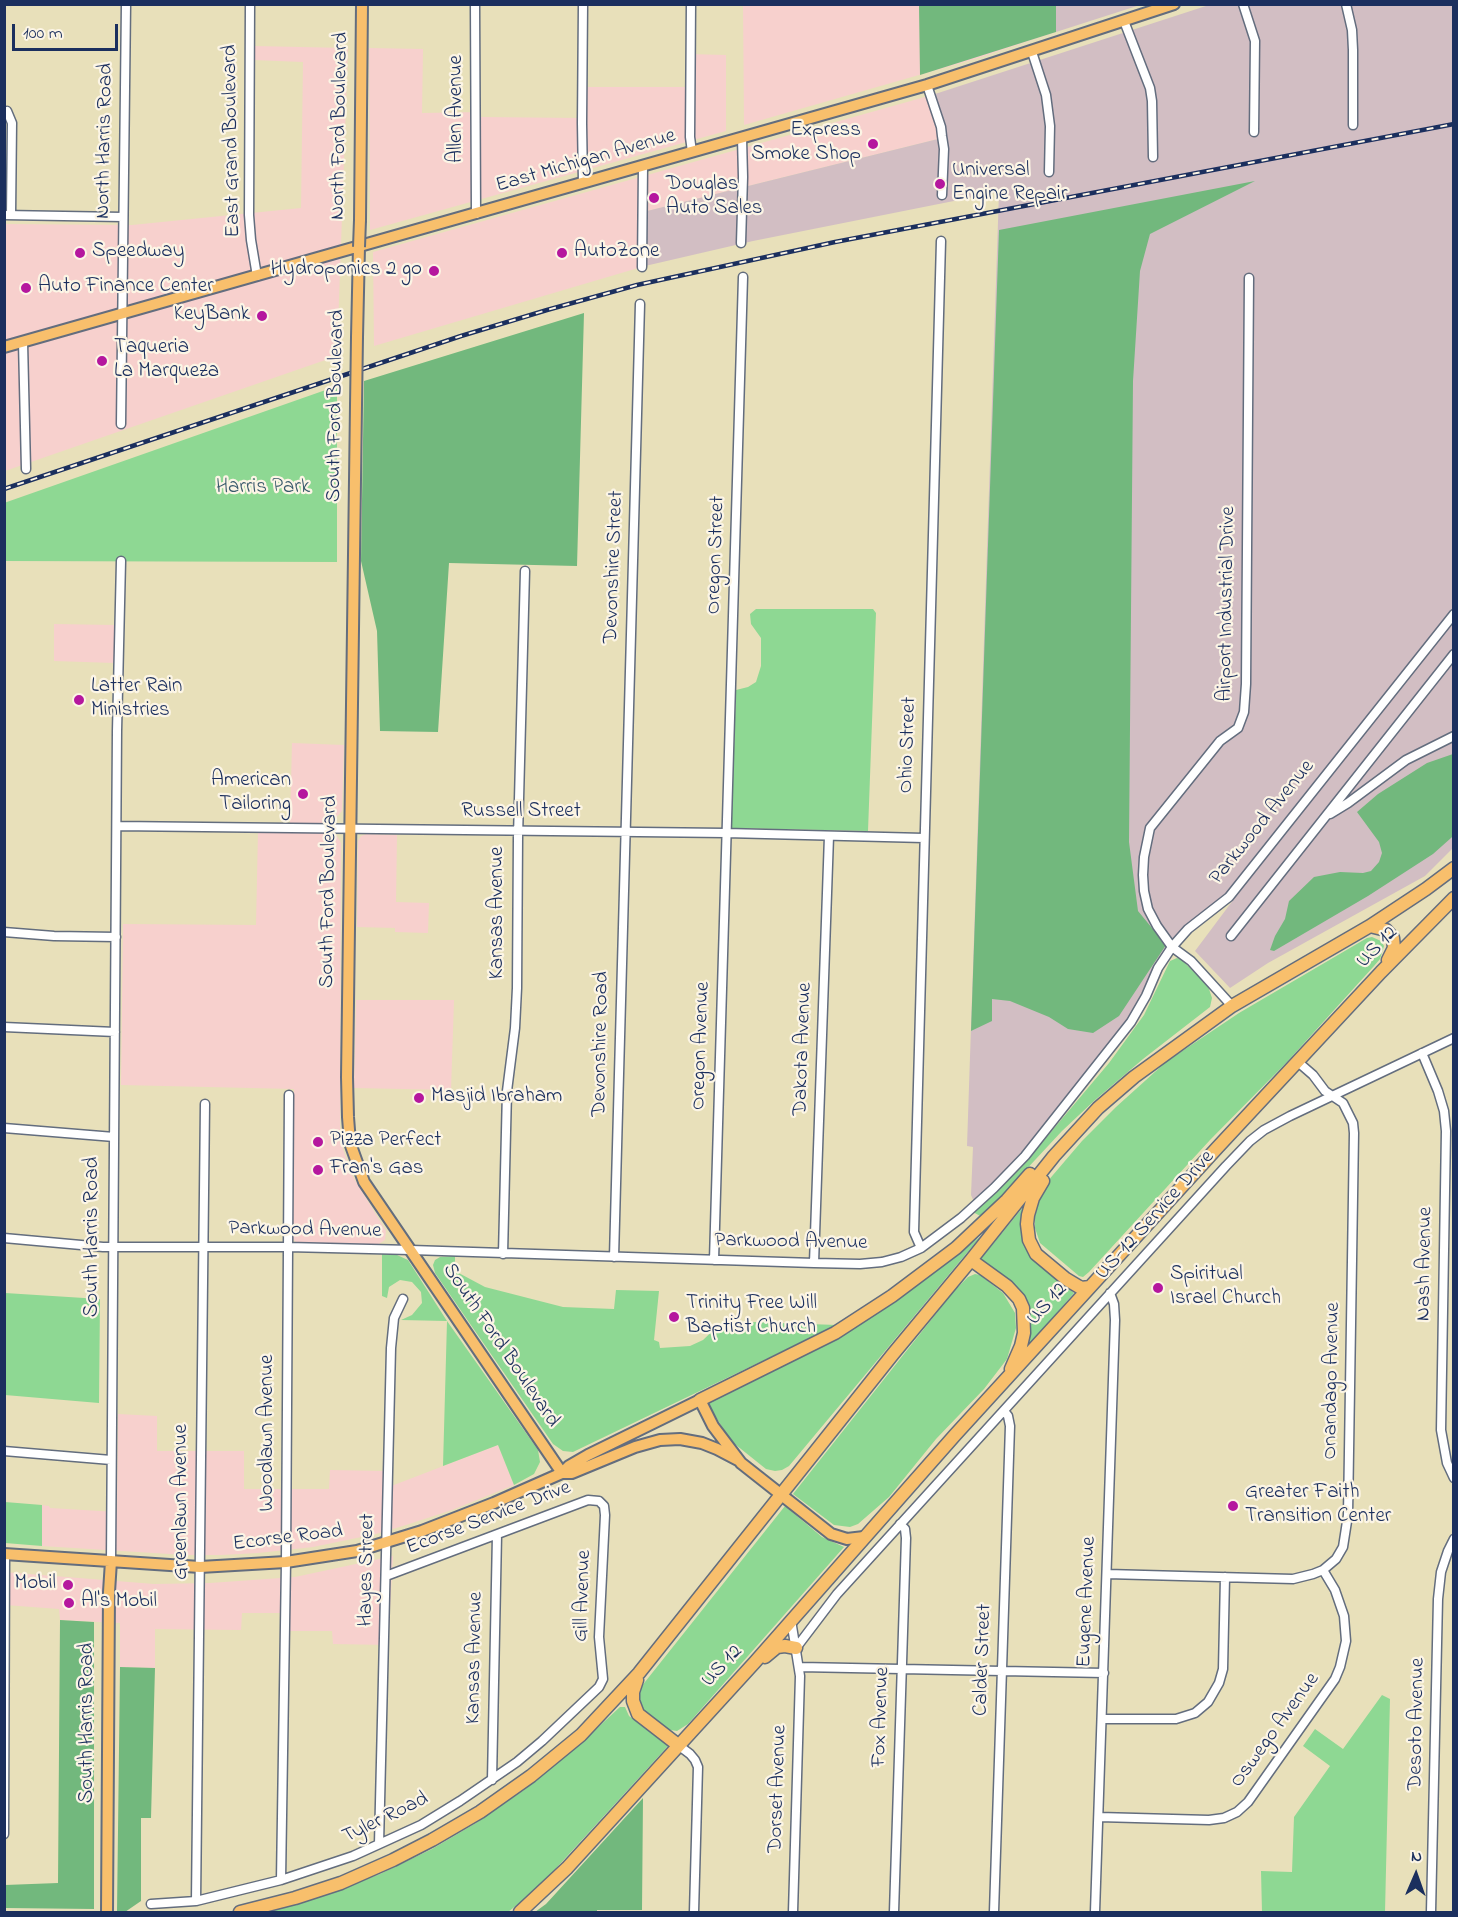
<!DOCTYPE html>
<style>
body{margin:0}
#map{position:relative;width:1458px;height:1917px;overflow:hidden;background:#e8e0ba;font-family:"Indie Flower",sans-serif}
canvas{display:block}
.frame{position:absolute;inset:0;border:6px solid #1b2f5e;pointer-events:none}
.north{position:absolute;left:1386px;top:1845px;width:60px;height:60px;-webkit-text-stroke:4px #fcf5e5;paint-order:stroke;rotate:2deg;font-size:16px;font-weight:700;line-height:24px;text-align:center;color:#1b2f5e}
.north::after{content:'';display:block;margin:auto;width:21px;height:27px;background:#1b2f5e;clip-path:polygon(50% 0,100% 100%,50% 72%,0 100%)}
.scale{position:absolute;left:12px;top:24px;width:106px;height:27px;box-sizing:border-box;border:3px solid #1b2f5e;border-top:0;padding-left:8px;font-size:18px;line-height:21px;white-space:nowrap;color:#1b2f5e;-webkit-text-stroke:4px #fcf5e5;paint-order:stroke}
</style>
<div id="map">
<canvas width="1458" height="1917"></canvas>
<div class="frame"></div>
<div class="north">N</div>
<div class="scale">100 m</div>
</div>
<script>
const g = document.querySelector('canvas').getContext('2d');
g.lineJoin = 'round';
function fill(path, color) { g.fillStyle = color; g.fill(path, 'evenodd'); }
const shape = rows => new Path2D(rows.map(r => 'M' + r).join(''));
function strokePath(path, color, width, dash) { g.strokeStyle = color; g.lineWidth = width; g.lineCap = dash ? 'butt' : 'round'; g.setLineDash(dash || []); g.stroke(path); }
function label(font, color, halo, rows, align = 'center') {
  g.font = font + ' "Indie Flower",sans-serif'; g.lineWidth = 4.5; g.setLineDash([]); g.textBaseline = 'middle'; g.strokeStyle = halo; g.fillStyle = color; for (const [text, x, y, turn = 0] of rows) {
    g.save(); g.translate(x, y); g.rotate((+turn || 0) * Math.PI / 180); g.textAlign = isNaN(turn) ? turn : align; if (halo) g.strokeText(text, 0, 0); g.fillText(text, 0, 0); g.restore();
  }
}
const built = shape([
 [743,5,1056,5,1056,32,975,59,744,125],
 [253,46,348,48,337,356,5,471,4,224,132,225,301,208,303,62,253,60],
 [369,48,423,49,422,113,481,112,481,117,579,118,580,87,687,87,688,54,726,55,726,131,370,230],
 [932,95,946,137,647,211,645,266,374,346,373,252],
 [54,624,114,625,114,663,54,661],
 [292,743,344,745,342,811,331,823,290,823],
 [258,831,330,833,337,836,341,843,340,1126,343,1149,352,1175,386,1231,385,1240,377,1245,304,1243,297,1243,293,1239,294,1089,121,1085,123,924,256,925],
 [367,834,397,835,396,902,429,903,428,933,395,932,395,928,357,927,358,841,361,836],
 [356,1000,454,1000,451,1090,354,1088],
 [118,1414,157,1416,157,1451,244,1451,244,1489,329,1489,330,1470,384,1471,384,1485,394,1485,498,1445,514,1485,452,1510,406,1525,376,1534,313,1547,258,1553,221,1555,185,1555,42,1546,42,1505,49,1506,50,1508,117,1512],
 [393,1556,388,1645,333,1644,332,1631,282,1631,281,1613,242,1613,241,1630,155,1629,155,1668,120,1667,120,1623,60,1620,59,1609,5,1605,4,1572,154,1584,210,1583,295,1577]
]);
const industrial = shape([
 [1056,4,1140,5,1056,32],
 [1209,5,1453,5,1453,848,1425,876,1268,963,1230,988,1195,951,1350,744,1223,897,1192,920,1158,959,1133,1011,1115,1037,1033,1140,974,1202,971,1195,973,1147,967,1146,999,192,753,241,645,266,647,211,946,137,932,95]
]);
const green = shape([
 [337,386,337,562,5,561,4,503],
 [756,609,873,609,876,613,868,831,731,828,736,690,748,687,756,682,761,666,761,638,751,624,750,614],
 [1372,937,1381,941,1384,946,1380,959,1374,966,1286,1063,1210,1140,1089,1272,1083,1277,1079,1276,1040,1243,1035,1228,1035,1216,1037,1206,1047,1182,1082,1141,1116,1107,1166,1062,1239,1013,1367,938],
 [1177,958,1181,959,1208,986,1212,998,1210,1007,1143,1059,1095,1100,1062,1131,982,1217,973,1212,1034,1152,1109,1063,1144,1015,1170,961],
 [1024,1206,1022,1217,1038,1263,1074,1293,1026,1349,1029,1315,980,1260],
 [981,1236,789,1466,782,1470,775,1471,766,1469,731,1441,707,1403,855,1326,916,1286],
 [382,1254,397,1255,408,1260,447,1321,538,1450,540,1462,534,1474,514,1485,498,1445,443,1466,447,1321,401,1320,412,1315,422,1303,421,1292,412,1282,400,1280,389,1287,387,1298,382,1296],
 [455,1256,455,1271,485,1287,563,1307,614,1309,616,1290,659,1291,654,1340,659,1342,660,1348,690,1346,703,1340,723,1321,837,1325,573,1452,563,1451,553,1444,435,1273,433,1265,435,1260,440,1257],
 [975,1274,980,1275,1003,1293,1015,1313,1016,1328,1007,1359,984,1389,936,1439,889,1497,858,1524,850,1527,834,1525,793,1494,954,1291,968,1277],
 [5,1293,100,1299,99,1403,5,1395],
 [5,1502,42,1505,42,1546,5,1543],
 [785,1506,822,1537,844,1547,688,1724,677,1731,664,1729,642,1711,637,1698,641,1687],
 [1382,1695,1390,1699,1385,1912,1262,1912,1261,1871,1292,1872,1294,1817,1330,1766,1303,1746,1315,1729,1343,1749],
 [620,1707,625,1707,629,1716,668,1746,537,1889,508,1912,263,1912,297,1904,332,1892,380,1874,432,1849,476,1823,524,1790,581,1743]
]);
const forest = shape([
 [919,5,1056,5,1056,32,920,75],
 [1255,181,1150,234,1140,271,1133,381,1129,842,1138,911,1166,945,1119,1016,1093,1033,1068,1029,1049,1017,1010,1001,992,999,992,1021,971,1031,999,230],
 [584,313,577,566,449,563,438,732,380,731,377,631,361,561,364,381],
 [1453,754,1454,835,1451,838,1433,854,1368,896,1274,951,1270,950,1275,936,1285,919,1289,901,1314,877,1340,872,1363,873,1371,871,1379,862,1382,853,1379,842,1357,812,1378,794,1427,763],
 [60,1620,94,1622,94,1909,5,1908,5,1885,58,1883],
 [120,1667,155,1668,151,1818,141,1818,141,1901,125,1912,117,1912],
 [643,1798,642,1910,597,1910,597,1912,535,1912,546,1904]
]);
const minor = shape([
 [250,4,249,215,251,240,257,276],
 [475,4,476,214],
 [691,4,690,137,692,152],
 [1243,4,1255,41,1254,132],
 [1346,4,1352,30,1353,50,1353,125],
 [1124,21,1150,88,1152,101,1153,157],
 [1032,52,1046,95,1050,126,1049,172],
 [927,85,941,127,942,136,944,149,942,195],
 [7,111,12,123,11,215],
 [583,183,582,123,583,4],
 [4,215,123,217],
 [741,243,743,177,742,138],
 [642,267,643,166],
 [23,342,26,469],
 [121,424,126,4],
 [1330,814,1348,803,1406,760,1454,736],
 [117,826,726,833,924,838],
 [4,932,54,936,116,937],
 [1231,936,1454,654],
 [1232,1006,1191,961,1172,947,1157,926,1148,909,1144,891,1143,875,1144,857,1150,828,1220,741,1238,728,1244,712,1246,684,1249,278],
 [4,1027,115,1032],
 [1422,1053,1438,1091,1444,1111,1446,1131,1441,1430,1447,1463,1454,1478],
 [4,1128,114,1137],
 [4,1238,103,1247,288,1247,411,1250,814,1263,860,1264,882,1262,901,1257,921,1248,961,1218,994,1188,1025,1156,1131,1022,1146,996,1158,968,1172,947,1188,929,1229,897,1454,614],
 [921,1248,914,1232,941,241],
 [503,1254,507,1091,515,1028,517,988,518,837,525,571],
 [614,1257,640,304],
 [714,1260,743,277],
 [814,1263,829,836],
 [4,1451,111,1460],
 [111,1561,117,731,121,561],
 [1107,1574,1293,1579,1313,1574,1323,1570,1336,1559,1343,1547,1348,1515,1354,1133,1353,1123,1343,1103,1325,1091,1313,1075,1298,1062],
 [791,1620,800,1676,793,1912],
 [796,1648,837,1594,1226,1166,1250,1141,1264,1130,1290,1116,1454,1038],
 [800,1667,1104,1673],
 [1102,1719,1176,1719,1195,1713,1208,1702,1219,1683,1223,1669,1225,1577],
 [678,1745,690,1754,695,1760,698,1767,694,1912],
 [492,1780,497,1535],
 [1099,1817,1209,1820,1224,1818,1237,1812,1248,1802,1335,1679,1340,1667,1346,1641,1344,1616,1335,1590,1323,1570],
 [4,1834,5,1554],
 [379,1844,391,1348,394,1318,403,1299],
 [281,1880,286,1562,289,1095],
 [196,1901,205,1104],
 [151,1904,196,1901,281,1880,353,1856,421,1825,460,1801,517,1762,542,1741,599,1687,603,1679,599,1637,605,1515,604,1506,599,1501,588,1500,386,1576],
 [894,1912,906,1538,905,1529,900,1524],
 [994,1912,1010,1426,1008,1416,1004,1411],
 [1095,1912,1115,1320,1114,1304,1110,1293],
 [1431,1912,1438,1599,1441,1572,1448,1551,1454,1539]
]);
const major = shape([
 [360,220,362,4],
 [357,337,359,247],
 [4,347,927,85,1174,4],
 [356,405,347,1077,348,1117,350,1143,364,1182,562,1473],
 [562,1473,569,1466,588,1455,700,1400,713,1426,741,1463,831,1534,847,1539,864,1537],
 [4,1554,200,1567,286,1562,357,1551,422,1531,494,1503,562,1473,572,1473,635,1447,660,1440,680,1439,702,1443,717,1449,738,1460],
 [107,1912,109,1592,111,1561]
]);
const highway = shape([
 [1370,926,1386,930,1393,938,1394,948,1388,960],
 [1043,1181,1033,1198,1028,1215,1027,1224,1029,1240,1036,1254,1066,1279,1081,1288,1090,1287],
 [971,1260,1007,1286,1019,1299,1023,1308,1024,1333,1021,1346,1011,1369],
 [700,1400,835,1333,892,1296,956,1248,1007,1200,1030,1174],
 [765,1657,777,1647,785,1646,796,1648],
 [637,1680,633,1692,633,1701,638,1714,678,1745],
 [240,1912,295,1898,341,1883,393,1860,432,1840,480,1812,531,1776,581,1735,639,1673,893,1354,971,1260,1054,1156,1098,1108,1134,1077,1232,1006,1370,926,1426,889,1454,868],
 [520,1912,567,1868,755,1662,955,1435,1217,1148,1381,972,1454,898]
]);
const rail = shape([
 [4,489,461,336,547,310,637,285,835,242,1454,124]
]);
const majorBridge = shape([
 [359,247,360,220],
 [356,405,357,337]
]);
const markers = [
 [873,144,6,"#b5179e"],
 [940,184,6,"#b5179e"],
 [654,198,6,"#b5179e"],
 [80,253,6,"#b5179e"],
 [562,253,6,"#b5179e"],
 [434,271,6,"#b5179e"],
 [26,288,6,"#b5179e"],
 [262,316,6,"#b5179e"],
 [102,361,6,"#b5179e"],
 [79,700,6,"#b5179e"],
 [303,794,6,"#b5179e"],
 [419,1098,6,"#b5179e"],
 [318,1142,6,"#b5179e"],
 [318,1170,6,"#b5179e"],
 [1158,1288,6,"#b5179e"],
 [674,1317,6,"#b5179e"],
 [1233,1506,6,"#b5179e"],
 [68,1585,6,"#b5179e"],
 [69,1603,6,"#b5179e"]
];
const streetNames = [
 ["Allen Avenue",458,109,-90],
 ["North Ford Boulevard",341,126,-89],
 ["North Harris Road",106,141,-89],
 ["East Grand Boulevard",233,141,-91],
 ["East Michigan Avenue",586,162,-16],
 ["South Ford Boulevard",337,406,-89],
 ["Oregon Street",717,555,-88],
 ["Devonshire Street",615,567,-88],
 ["Airport Industrial Drive",1228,604,-89],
 ["Ohio Street",909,745,-88],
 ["Russell Street",521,813],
 ["Parkwood Avenue",1263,823,-51],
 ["South Ford Boulevard",330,892,-89],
 ["Kansas Avenue",499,913,-90],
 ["US 12",1378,948,-46],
 ["Devonshire Road",602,1044,-89],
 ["Oregon Avenue",702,1046,-88],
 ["Dakota Avenue",804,1049,-88],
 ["US-12 Service Drive",1156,1216,-48],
 ["Parkwood Avenue",305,1231,1],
 ["South Harris Road",94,1237,-90],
 ["Parkwood Avenue",791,1243,1],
 ["Nash Avenue",1426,1264,-89],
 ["US 12",1048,1305,-48],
 ["South Ford Boulevard",500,1346,56],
 ["Onandago Avenue",1333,1381,-89],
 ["Woodlawn Avenue",269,1433,-90],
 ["Greenlawn Avenue",183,1502,-90],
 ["Ecorse Service Drive",489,1519,-21],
 ["Ecorse Road",288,1539,-7],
 ["Hayes Street",368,1570,-89],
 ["Gill Avenue",584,1596,-88],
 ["Eugene Avenue",1088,1602,-88],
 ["Kansas Avenue",476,1658,-89],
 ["Calder Street",984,1660,-88],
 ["US 12",723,1667,-47],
 ["Fox Avenue",882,1717,-88],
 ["South Harris Road",89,1723,-90],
 ["Desoto Avenue",1418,1724,-89],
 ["Oswego Avenue",1276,1731,-54],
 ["Dorset Avenue",779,1789,-88],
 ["Tyler Road",386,1819,-26]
];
const poiNames = [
 ["Express",861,132,"right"],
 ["Smoke Shop",861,156,"right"],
 ["Universal",952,172],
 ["Engine Repair",952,196],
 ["Douglas",666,186],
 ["Auto Sales",666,210],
 ["Speedway",92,253],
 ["AutoZone",574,253],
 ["Hydroponics 2 go",422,271,"right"],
 ["Auto Finance Center",38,288],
 ["KeyBank",250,316,"right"],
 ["Taqueria",114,349],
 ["La Marqueza",114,373],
 ["Latter Rain",91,688],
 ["Ministries",91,712],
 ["American",291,782,"right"],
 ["Tailoring",291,806,"right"],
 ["Masjid Ibraham",431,1098],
 ["Pizza Perfect",330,1142],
 ["Fran's Gas",330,1170],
 ["Spiritual",1170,1276],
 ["Israel Church",1170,1300],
 ["Trinity Free Will",686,1305],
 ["Baptist Church",686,1329],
 ["Greater Faith",1245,1494],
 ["Transition Center",1245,1518],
 ["Mobil",56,1585,"right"],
 ["Al's Mobil",81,1603]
];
const parkNames = [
 ["Harris Park",263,489]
];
fill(built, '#f7d0cd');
fill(industrial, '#d2bec3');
fill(green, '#8ed893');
fill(forest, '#72b87d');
strokePath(minor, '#636d7e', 11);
strokePath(major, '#636d7e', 14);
strokePath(highway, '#636d7e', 15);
strokePath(minor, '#fff', 8);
strokePath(major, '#f8bf6c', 10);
strokePath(highway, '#f8bf6c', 12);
strokePath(rail, '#1b2f5e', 4.5);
strokePath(rail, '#fcf5e5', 2, [7]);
strokePath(majorBridge, '#636d7e', 14, []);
strokePath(majorBridge, '#f8bf6c', 10);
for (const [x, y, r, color] of markers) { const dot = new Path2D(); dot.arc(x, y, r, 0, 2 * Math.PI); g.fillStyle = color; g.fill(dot); strokePath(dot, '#fcf5e5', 2); }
label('21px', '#1b2f5e', '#fcf5e5', streetNames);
label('21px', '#1b2f5e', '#fcf5e5', poiNames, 'left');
label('21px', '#38596b', '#fcf5e5', parkNames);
</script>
